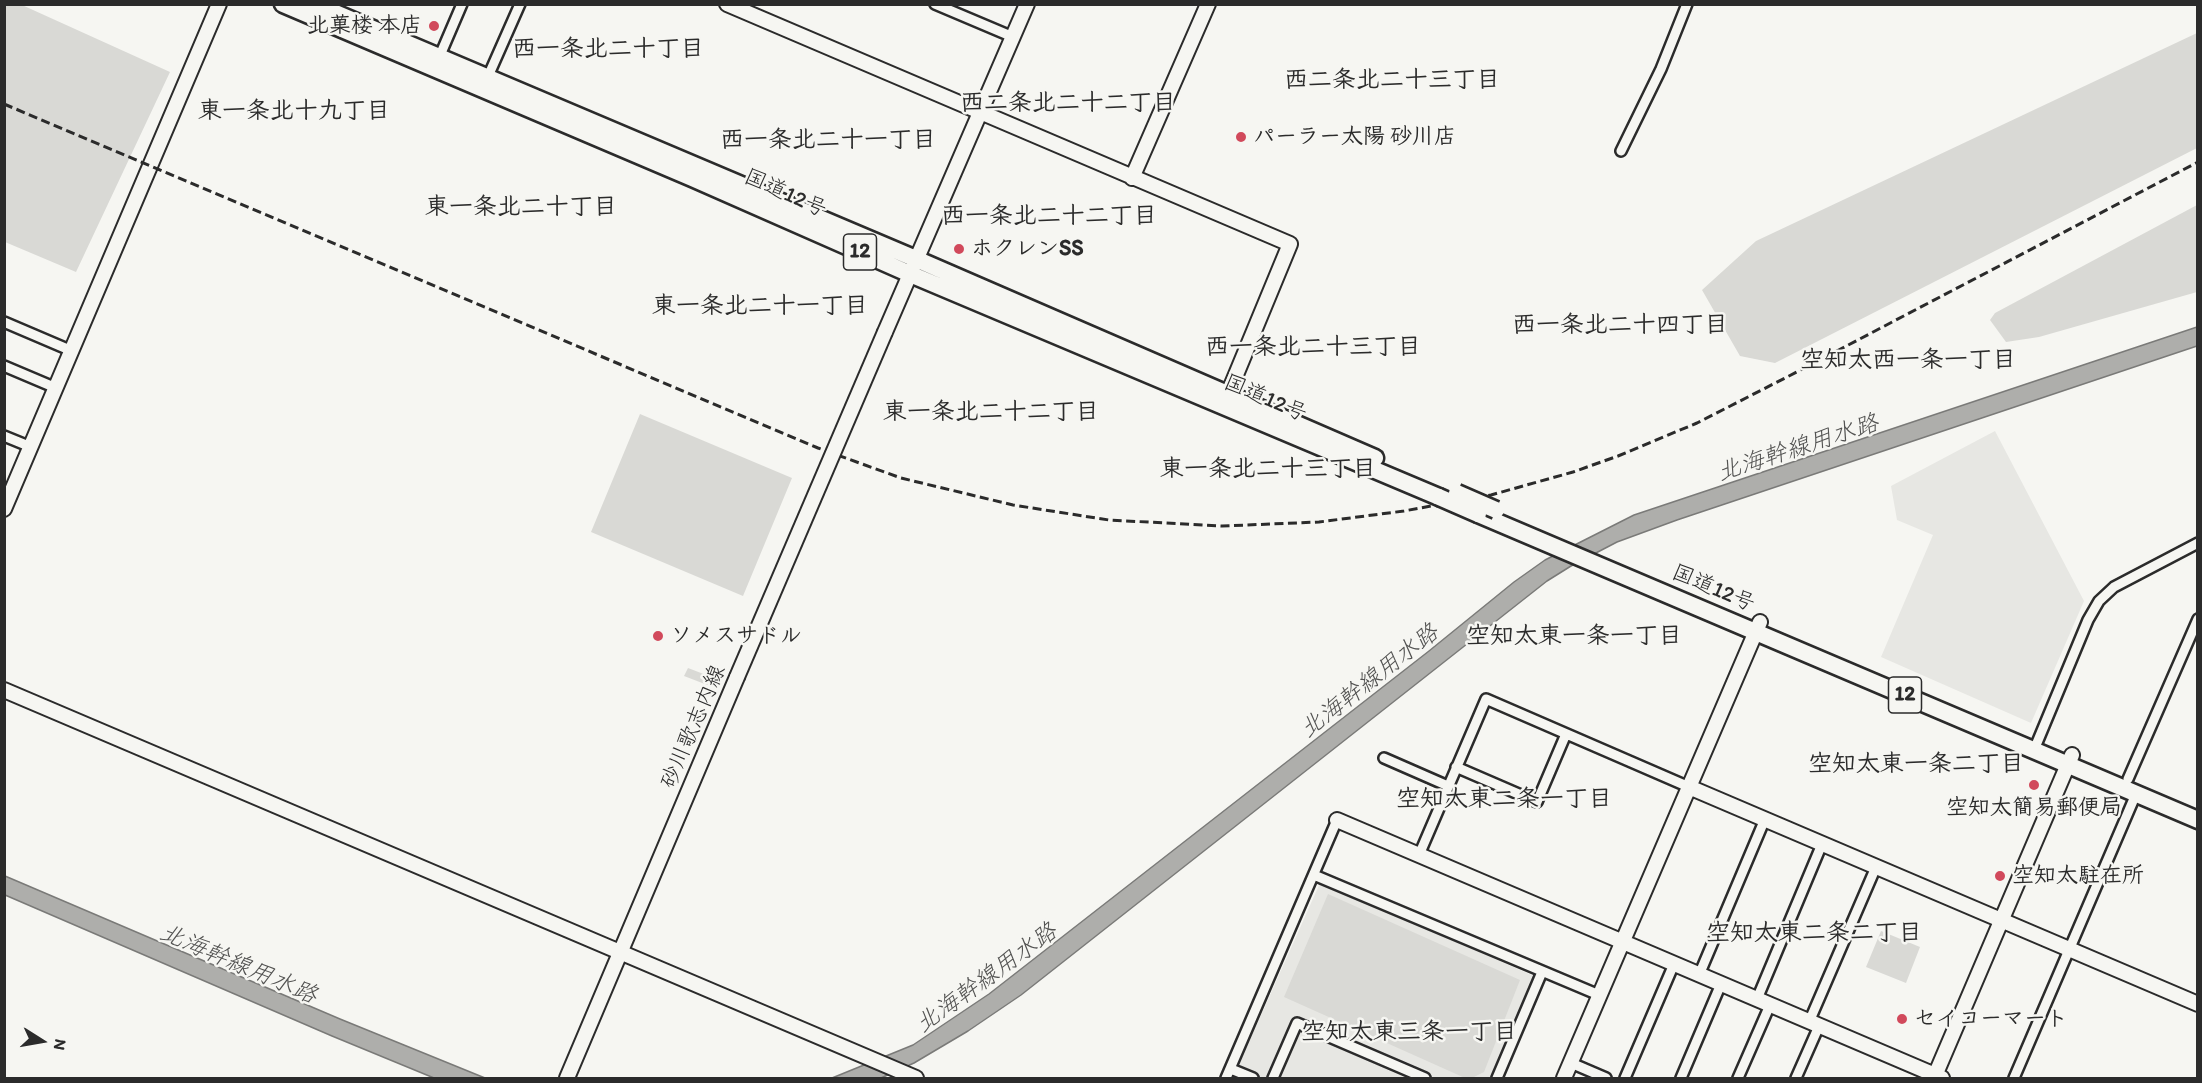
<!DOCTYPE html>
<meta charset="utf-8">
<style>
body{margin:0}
#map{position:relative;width:2202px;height:1083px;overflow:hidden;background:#f6f6f2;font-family:Itim,sans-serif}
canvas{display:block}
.frame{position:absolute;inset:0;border:6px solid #2b2b2b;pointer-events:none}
.north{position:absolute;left:12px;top:1011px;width:60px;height:60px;-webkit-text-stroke:4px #f6f6f2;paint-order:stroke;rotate:101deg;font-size:16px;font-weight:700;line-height:24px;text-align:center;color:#2b2b2b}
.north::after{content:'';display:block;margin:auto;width:21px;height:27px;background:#2b2b2b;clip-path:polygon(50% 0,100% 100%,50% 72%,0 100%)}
</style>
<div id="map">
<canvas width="2202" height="1083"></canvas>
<div class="frame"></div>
<div class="north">N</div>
</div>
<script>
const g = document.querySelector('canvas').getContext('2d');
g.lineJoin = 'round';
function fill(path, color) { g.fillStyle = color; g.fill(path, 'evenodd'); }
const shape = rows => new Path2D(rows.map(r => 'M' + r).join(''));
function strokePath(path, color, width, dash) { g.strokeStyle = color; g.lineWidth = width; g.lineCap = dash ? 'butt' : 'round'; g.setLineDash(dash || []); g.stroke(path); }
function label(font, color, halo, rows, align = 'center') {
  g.font = font + ' Itim,"Klee One",sans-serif'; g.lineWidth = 5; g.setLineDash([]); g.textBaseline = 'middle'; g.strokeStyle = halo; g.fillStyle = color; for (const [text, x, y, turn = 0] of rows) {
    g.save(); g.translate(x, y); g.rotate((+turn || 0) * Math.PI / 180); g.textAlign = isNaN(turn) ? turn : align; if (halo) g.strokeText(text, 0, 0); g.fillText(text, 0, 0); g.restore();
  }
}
const built = shape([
 [1995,431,2084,601,2031,723,1881,657,1933,535,1897,520,1891,486],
 [1320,883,1534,976,1491,1078,1233,1078]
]);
const green = shape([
 [4,5,22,5,170,72,76,272,5,242],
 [2197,33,2197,148,1775,363,1740,356,1702,290,1756,241],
 [2197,205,2197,292,2039,337,2006,342,1990,320,1995,313],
 [640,414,792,478,743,596,591,532],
 [688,668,714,678,710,686,684,676],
 [1328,894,1520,980,1484,1072,1472,1078,1465,1078,1284,997],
 [1881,931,1920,947,1906,983,1866,967]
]);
const water = shape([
 [2197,327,2197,346,1677,520,1617,542,1571,566,1547,581,1021,995,968,1031,914,1063,881,1078,832,1078,913,1045,989,994,1429,651,1514,582,1545,560,1634,515,2197,327],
 [5,876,340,1019,485,1078,434,1078,332,1036,5,895,5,876]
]);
const street = shape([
 [935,4,1013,37],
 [438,60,462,4],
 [486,81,520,4],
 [1621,151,1661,69,1687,4],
 [4,322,72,351],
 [4,366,56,388],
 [4,436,31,447],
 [2034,750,2088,620,2099,601,2114,587,2198,543],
 [1384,758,1448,786],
 [1456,767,1537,802,1566,734],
 [2128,779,2198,619],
 [1419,855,1486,699,1689,787],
 [1314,875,1599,995],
 [1699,975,1765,819],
 [1757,999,1822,844],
 [1809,1022,1876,867],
 [1571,1063,1606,1078],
 [1231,1069,1253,1078],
 [1226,1078,1337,820],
 [1273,1078,1297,1023,1425,1078],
 [1497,1078,1542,972],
 [1625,1078,1674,964],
 [1681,1078,1721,984],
 [1738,1078,1770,1005],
 [1796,1078,1819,1026],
 [2014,1078,2136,794]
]);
const secondary = shape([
 [727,4,1290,244,1228,394],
 [1132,178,1208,4],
 [885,332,1027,4],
 [4,509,219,4],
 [4,690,916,1078],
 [1689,787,2198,1004],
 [1337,820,1942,1078],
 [567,1078,737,677],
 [1564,1078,1760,622],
 [1934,1078,2072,755]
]);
const highway = shape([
 [283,4,692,178,910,274,1439,497],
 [314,4,916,259,1375,458],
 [1478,514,2198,820]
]);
const rail = shape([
 [4,104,818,448,901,478,1013,505,1109,520,1222,526,1319,522,1404,511,1491,495,1573,472,1618,456,1697,423,1789,376,2198,162]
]);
const secondaryBridge = shape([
 [737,677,885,332]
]);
const highwayBridge = shape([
 [1457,493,1496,510],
 [1439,497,1478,514]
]);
const markers = [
 [434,26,6,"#d1495b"],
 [1241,137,6,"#d1495b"],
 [959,249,6,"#d1495b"],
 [658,636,6,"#d1495b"],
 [2034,785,6,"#d1495b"],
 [2000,876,6,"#d1495b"],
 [1902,1019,6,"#d1495b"]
];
const shields = [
 [860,252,33],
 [1905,695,33]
];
const shieldNames = [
 ["12",860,252],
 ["12",1905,695]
];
const poiNames = [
 ["北菓楼 本店",422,26,"right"],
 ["パーラー太陽 砂川店",1253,137],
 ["ホクレンSS",971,249],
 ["ソメスサドル",670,636],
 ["空知太簡易郵便局",2034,808,"center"],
 ["空知太駐在所",2012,876],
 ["セイコーマート",1914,1019]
];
const streetNames = [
 ["国道12号",785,194,24],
 ["国道12号",1265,399,23],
 ["国道12号",1713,589,23],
 ["砂川歌志内線",694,727,-67]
];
const neighbourhoodNames = [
 ["西一条北二十丁目",608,50],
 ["西二条北二十三丁目",1392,81],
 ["西二条北二十二丁目",1068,104],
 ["東一条北十九丁目",294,112],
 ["西一条北二十一丁目",828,141],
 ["東一条北二十丁目",521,208],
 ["西一条北二十二丁目",1049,217],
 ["東一条北二十一丁目",760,307],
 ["西一条北二十四丁目",1620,326],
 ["西一条北二十三丁目",1313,348],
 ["空知太西一条一丁目",1908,361],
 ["東一条北二十二丁目",991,413],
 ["東一条北二十三丁目",1268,470],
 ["空知太東一条一丁目",1574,637],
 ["空知太東一条二丁目",1916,765],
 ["空知太東二条一丁目",1504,800],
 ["空知太東二条二丁目",1814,934],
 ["空知太東三条一丁目",1409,1033]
];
const waterNames = [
 ["北海幹線用水路",1798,449,-18],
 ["北海幹線用水路",1370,682,-38],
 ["北海幹線用水路",238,965,23],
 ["北海幹線用水路",987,979,-36]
];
fill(built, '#e7e7e3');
fill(green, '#d9d9d5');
fill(water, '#aeaeab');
strokePath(water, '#7a7a78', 1.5);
strokePath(street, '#2b2b2b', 14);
strokePath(secondary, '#2b2b2b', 18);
strokePath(highway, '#2b2b2b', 21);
strokePath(street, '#f6f6f2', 9);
strokePath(secondary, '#f6f6f2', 14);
strokePath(highway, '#f6f6f2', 16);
strokePath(rail, '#2b2b2b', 3, [9, 4.5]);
strokePath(secondaryBridge, '#2b2b2b', 18, []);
strokePath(highwayBridge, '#2b2b2b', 21, []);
strokePath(secondaryBridge, '#f6f6f2', 14);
strokePath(highwayBridge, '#f6f6f2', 16);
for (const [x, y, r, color] of markers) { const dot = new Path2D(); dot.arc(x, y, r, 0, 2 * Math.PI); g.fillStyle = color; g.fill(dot); strokePath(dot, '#f6f6f2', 2); }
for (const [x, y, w] of shields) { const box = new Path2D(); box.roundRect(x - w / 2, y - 18, w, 36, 4.5); g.fillStyle = '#f6f6f2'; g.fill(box); strokePath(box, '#2b2b2b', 1.5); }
label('bold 21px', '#2b2b2b', null, shieldNames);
label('bold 22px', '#2b2b2b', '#f6f6f2', poiNames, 'left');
label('22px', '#2b2b2b', '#f6f6f2', streetNames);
label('bold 24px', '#2b2b2b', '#f6f6f2', neighbourhoodNames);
label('italic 24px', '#525251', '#f6f6f2', waterNames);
</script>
